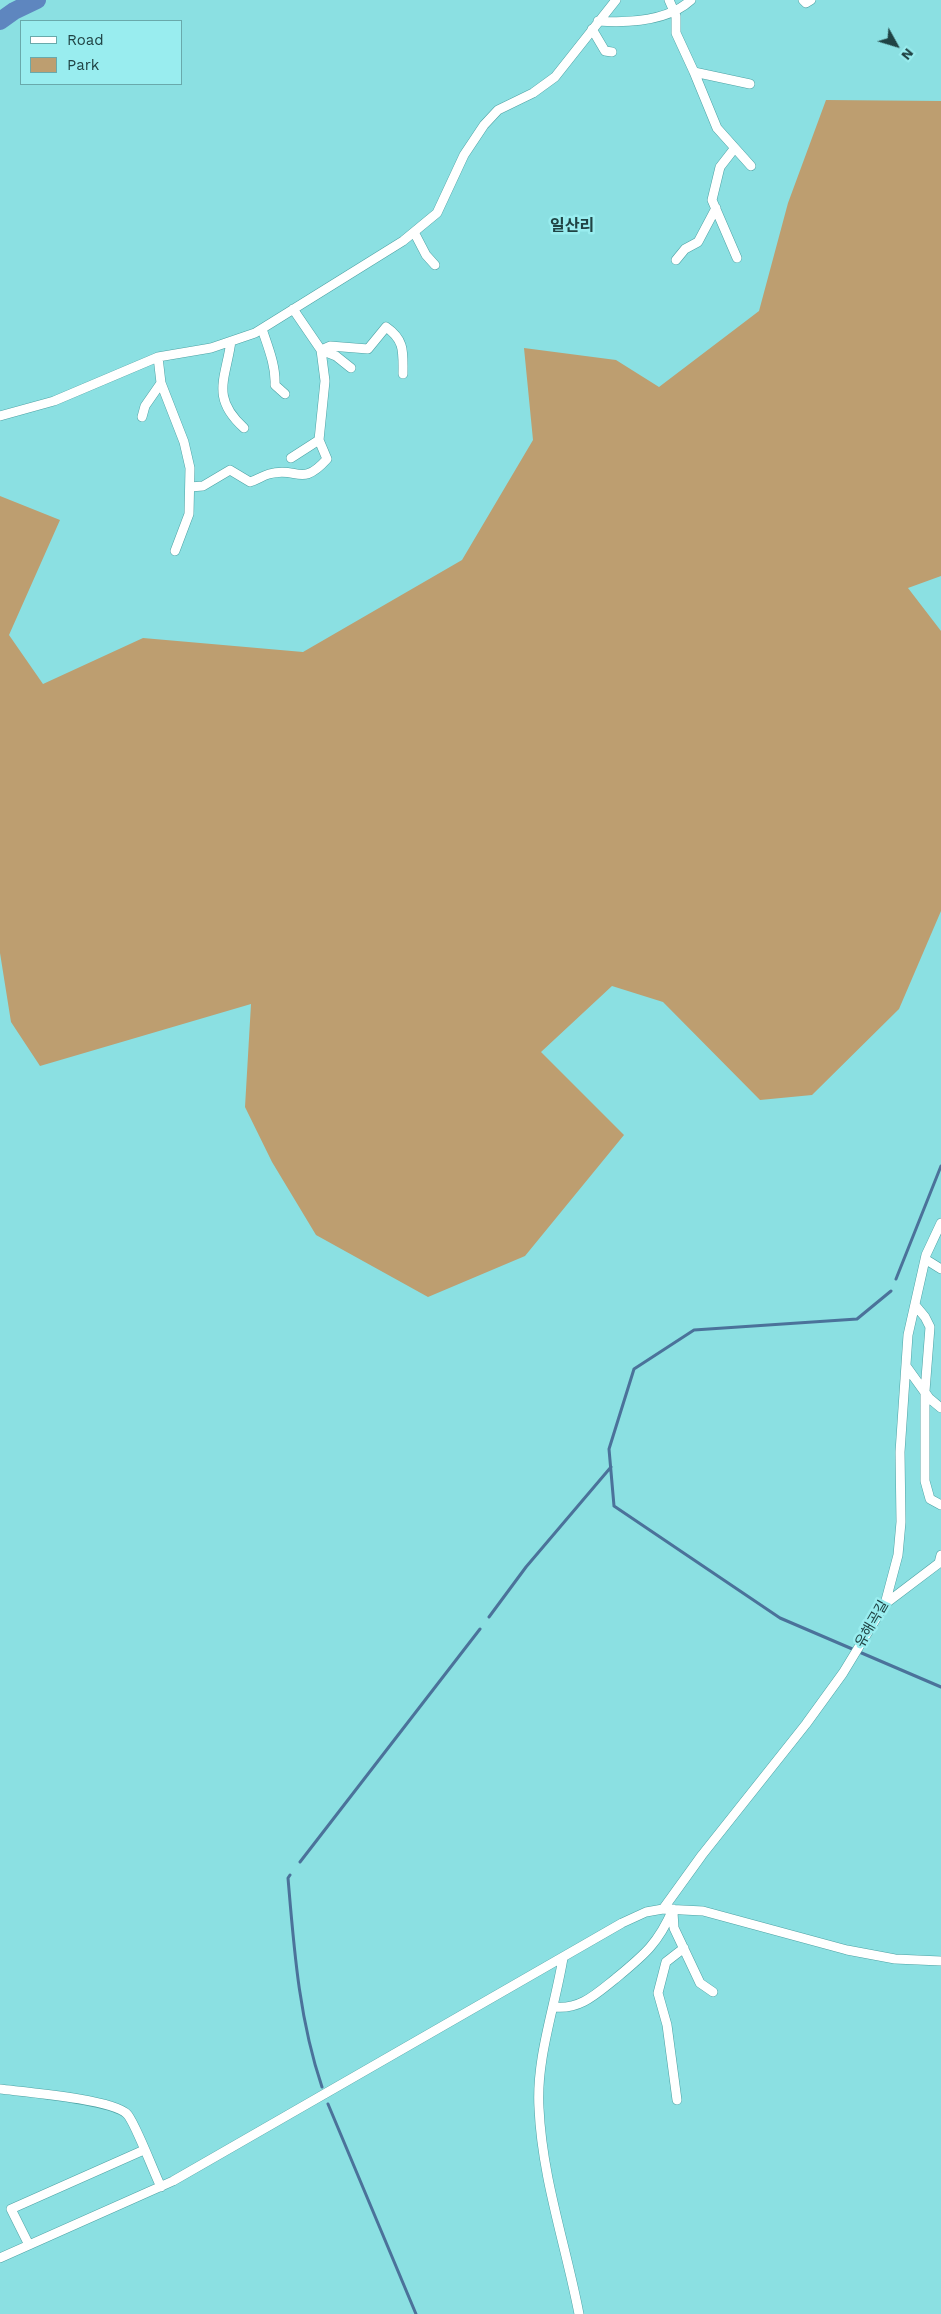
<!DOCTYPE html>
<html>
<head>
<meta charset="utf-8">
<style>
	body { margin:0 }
	#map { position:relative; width:941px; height:2314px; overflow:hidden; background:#8be0e2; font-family:"Work Sans",sans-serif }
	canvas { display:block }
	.legend { position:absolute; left:20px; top:20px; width:162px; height:65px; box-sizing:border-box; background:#99edef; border:1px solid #69a9ab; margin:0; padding:6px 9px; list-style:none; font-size:15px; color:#204344 }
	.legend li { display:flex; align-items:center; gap:10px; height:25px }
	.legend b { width:25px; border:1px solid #69a9ab }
	.north { position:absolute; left:871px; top:20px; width:50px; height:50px; -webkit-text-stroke:4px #99edef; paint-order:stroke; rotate:129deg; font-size:14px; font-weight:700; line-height:20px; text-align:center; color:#204344 }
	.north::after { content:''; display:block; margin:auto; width:18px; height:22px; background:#204344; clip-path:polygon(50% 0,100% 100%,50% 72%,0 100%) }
</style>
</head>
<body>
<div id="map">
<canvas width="941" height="2314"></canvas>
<ul class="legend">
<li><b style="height:6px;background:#fff"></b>Road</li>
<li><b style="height:14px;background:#bd9e70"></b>Park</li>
</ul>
<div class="north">N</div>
</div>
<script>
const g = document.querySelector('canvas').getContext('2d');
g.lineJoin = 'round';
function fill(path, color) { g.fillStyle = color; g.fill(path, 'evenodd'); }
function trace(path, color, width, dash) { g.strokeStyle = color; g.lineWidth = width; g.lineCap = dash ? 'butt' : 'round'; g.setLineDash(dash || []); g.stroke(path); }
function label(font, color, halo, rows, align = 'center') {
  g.font = font + ' "Work Sans","Noto Sans KR",sans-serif'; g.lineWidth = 5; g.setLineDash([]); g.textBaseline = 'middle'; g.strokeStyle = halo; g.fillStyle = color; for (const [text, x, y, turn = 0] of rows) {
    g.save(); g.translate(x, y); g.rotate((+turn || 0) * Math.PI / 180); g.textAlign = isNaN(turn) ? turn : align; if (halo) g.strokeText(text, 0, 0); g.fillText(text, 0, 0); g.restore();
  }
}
fill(new Path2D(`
	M826 100 941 101V576L908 588 941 631V911L899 1009 812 1095 760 1100 663 1002 612 986 541 1052 624 1135 525 1256 428 1297 316 1235 272 1162 245 1107 251 1004 40 1066 11 1022 0 953V496L60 520 9 635 43 684 143 638 303 652 462 560 533 440 524 348 616 360 659 387 759 311 788 203Z`), '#bd9e70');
trace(new Path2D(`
	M896 1279 941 1166
	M891 1291 857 1319 694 1330 634 1369 609 1449 614 1506 780 1618 941 1687
	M489 1617 526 1567 611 1467
	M300 1862 480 1629
	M290 1875 288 1878C294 1949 299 2019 322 2087
	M328 2104 416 2314`), '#4b729a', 3);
trace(new Path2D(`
	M0 21 14 11 37 0`), '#5e86bf', 18);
const street = new Path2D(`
	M669 0 676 16V33L694 72 750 84
	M803 0 806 3 811 0
	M598 21C628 23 667 22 691 0
	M592 29 605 51 612 52
	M694 72 717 128 751 166
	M734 149 720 167 712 200 737 258
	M414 232 426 255 435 265
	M676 260 685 249 698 242 716 208
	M262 329C268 347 276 366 275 385L285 394
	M231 341C226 379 210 397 244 428
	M321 350 330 346 368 349 386 327C405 340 403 352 403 374
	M321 350 336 356 351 368
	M158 357 161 383 184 442 190 468 189 514 175 551
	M0 416 54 401 158 357 211 348 255 333 403 241 437 213 464 155 484 125 498 110 533 93 555 77 616 0
	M142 417 145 406 161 383
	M291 458 319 440
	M190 487 203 486 230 470 250 482C257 480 262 476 269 474 298 466 301 488 327 459L319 440 325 381 321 350 293 309
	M925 1259 941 1269
	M915 1305 925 1317 930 1327 925 1391V1481L930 1499 941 1505
	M906 1366 929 1398 941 1408
	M885 1604 939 1563 941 1555
	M663 1909 702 1855 806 1724 843 1673 885 1604 898 1555 901 1522 900 1452 908 1335 926 1255 941 1223
	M673 1912 674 1928 700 1983 713 1992
	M563 1958C555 2007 536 2058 539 2108 542 2178 566 2246 579 2314
	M554 2007C580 2010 596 1994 615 1979 644 1955 658 1944 673 1909
	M0 2089C24 2092 112 2099 127 2114 135 2122 154 2173 161 2187
	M677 2100 667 2025 658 1993 666 1962 684 1948
	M29 2245 11 2209 144 2150
	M0 2258 173 2181 622 1923 646 1912 663 1909 703 1911 847 1950 895 1959 941 1961`);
trace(street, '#4da2a4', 10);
trace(street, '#fff', 9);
label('14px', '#204344', '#99edef', [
	["유해곡길",872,1624,-60]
]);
label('bold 16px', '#204344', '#99edef', [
	["일산리",572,226]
]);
</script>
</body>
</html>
